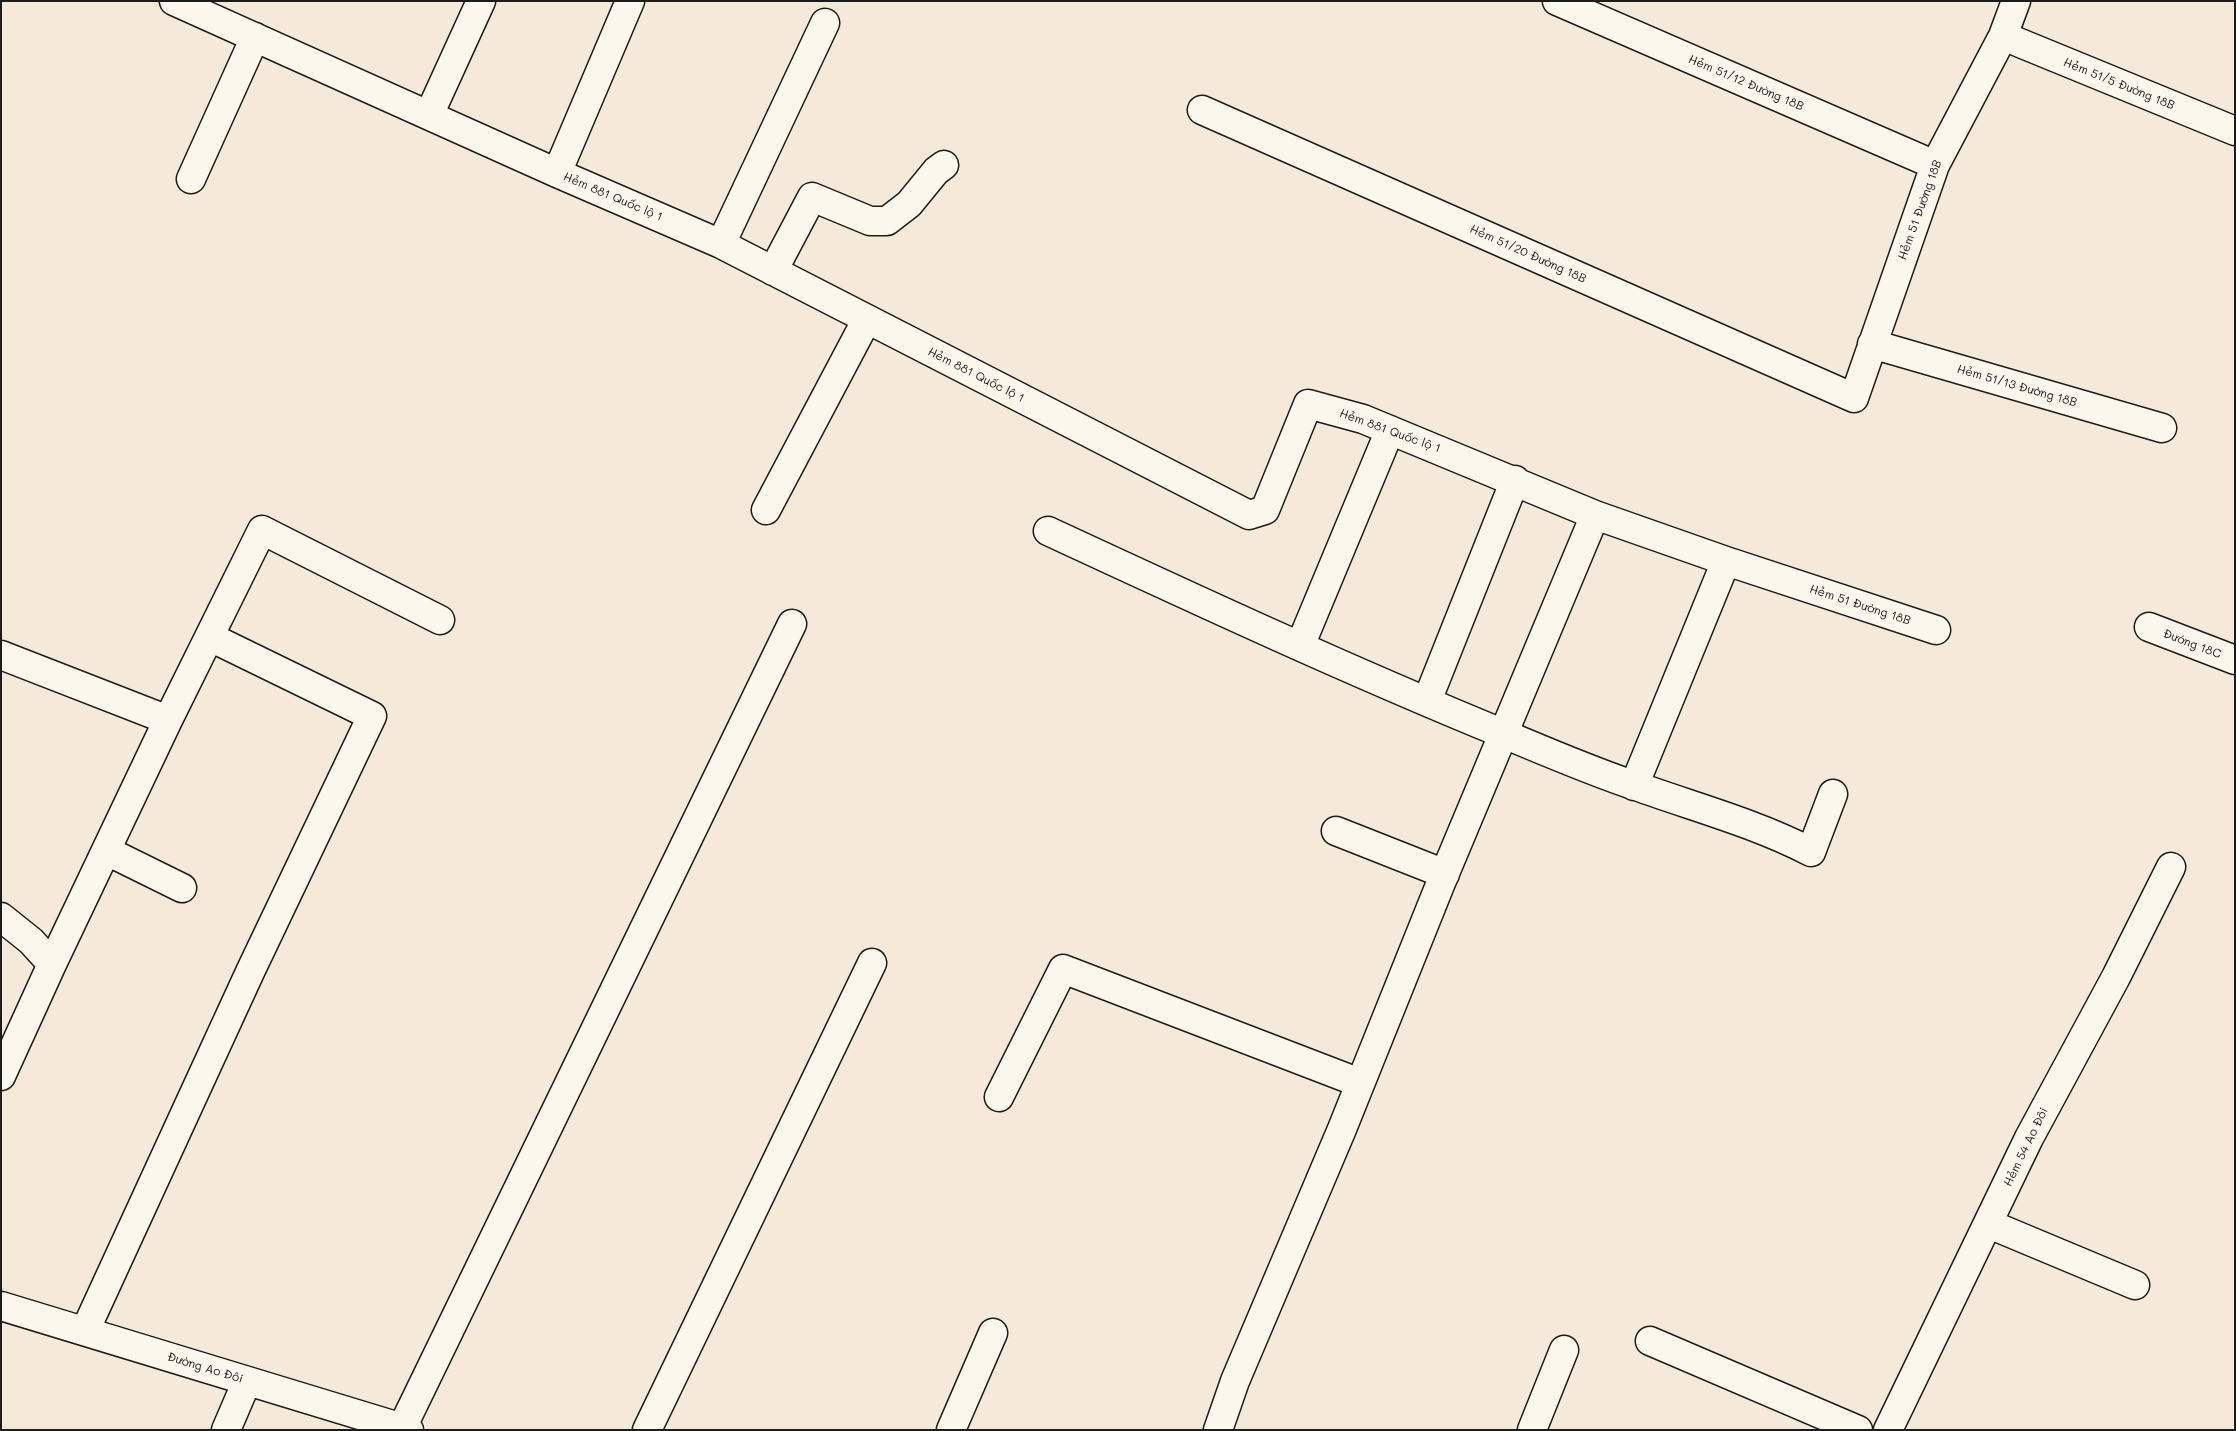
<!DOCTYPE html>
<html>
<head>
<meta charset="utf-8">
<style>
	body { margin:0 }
	#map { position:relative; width:2236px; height:1431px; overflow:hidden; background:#f5e9da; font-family:Mali,sans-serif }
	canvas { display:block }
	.frame { position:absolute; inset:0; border:2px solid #1c1c1c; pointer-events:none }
</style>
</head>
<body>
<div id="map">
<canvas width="2236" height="1431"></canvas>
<div class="frame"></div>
</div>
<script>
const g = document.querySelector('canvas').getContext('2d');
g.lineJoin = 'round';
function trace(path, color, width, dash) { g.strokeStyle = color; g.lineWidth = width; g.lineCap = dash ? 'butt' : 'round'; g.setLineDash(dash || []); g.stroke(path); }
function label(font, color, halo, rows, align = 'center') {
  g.font = font + ' Mali,sans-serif'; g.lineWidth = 4.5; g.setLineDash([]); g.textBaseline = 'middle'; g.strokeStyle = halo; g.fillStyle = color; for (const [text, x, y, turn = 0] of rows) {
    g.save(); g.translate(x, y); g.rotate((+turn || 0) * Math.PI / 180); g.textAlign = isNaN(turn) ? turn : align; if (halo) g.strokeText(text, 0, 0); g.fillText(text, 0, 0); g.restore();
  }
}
const minor = new Path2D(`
	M174 1 557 173 721 244 1249 515 1265 510 1308 404 1363 419 1595 515 1726 561 1936 630
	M1557 1 1935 165
	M2003 36 2235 131
	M1202 110 1854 398 1935 165 2003 36 2016 1
	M429 115 481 1
	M557 173 630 1
	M191 179 255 37
	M721 244 825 23
	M773 271 812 197 870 221H887L909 204 936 171 944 165
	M1872 344 2162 428
	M766 510 867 319
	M1048 531C1199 601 1350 671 1504 734 1547 752 1591 771 1636 786 1694 807 1755 823 1811 852L1833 794
	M2149 627 2235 660
	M1300 646 1390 430
	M1 655 168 720
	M1427 701 1515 480
	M1634 786 1726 561
	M1336 831 1445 874
	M107 851 182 888
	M1 917 31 941 52 964 1 1076
	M52 964 168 720 262 530 440 620
	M999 1097 1063 969 1360 1083
	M1989 1224 2135 1285
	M1 1306 409 1430
	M85 1331 250 972 372 716 210 637
	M1650 1341 1858 1430
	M226 1430 247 1381
	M401 1430 792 624
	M647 1430 872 963
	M951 1430 993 1333
	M1218 1430 1235 1381 1342 1129 1440 885 1595 515
	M1532 1430 1564 1350
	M1888 1430 2029 1138 2116 977 2171 867`);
trace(minor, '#1c1c1c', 31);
trace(minor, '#fbf7ec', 28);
label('12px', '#1c1c1c', '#fbf7ec', [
	["Hẻm 51/12 Đường 18B",1746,83,23],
	["Hẻm 51/5 Đường 18B",2119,84,22],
	["Hẻm 881 Quốc lộ 1",613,197,23],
	["Hẻm 51 Đường 18B",1920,210,-70],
	["Hẻm 51/20 Đường 18B",1528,254,24],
	["Hẻm 881 Quốc lộ 1",976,375,27],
	["Hẻm 51/13 Đường 18B",2017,386,16],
	["Hẻm 881 Quốc lộ 1",1390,431,20],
	["Hẻm 51 Đường 18B",1860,605,18],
	["Đướng 18C",2192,644,21],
	["Hẻm 54 Ao Đôi",2026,1147,-64],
	["Đường Ao Đôi",205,1368,17]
]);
</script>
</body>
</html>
